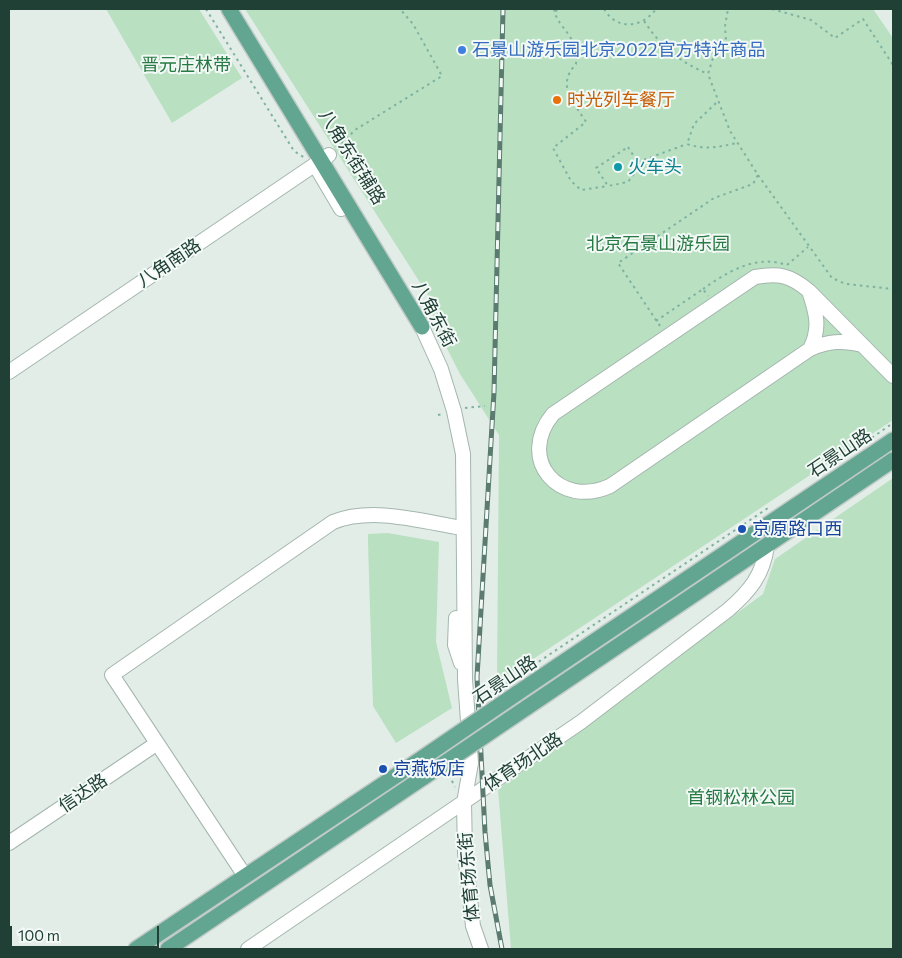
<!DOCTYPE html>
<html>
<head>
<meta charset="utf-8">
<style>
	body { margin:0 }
	#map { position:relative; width:902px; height:958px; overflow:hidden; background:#e2ede7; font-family:Commissioner,sans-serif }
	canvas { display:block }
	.frame { position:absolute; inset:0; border:10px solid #204036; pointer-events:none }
	.scale { position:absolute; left:10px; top:926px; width:149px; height:22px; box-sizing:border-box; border:2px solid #204036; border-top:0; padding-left:6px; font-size:15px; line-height:18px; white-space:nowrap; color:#204036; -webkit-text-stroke:4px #f3f9f6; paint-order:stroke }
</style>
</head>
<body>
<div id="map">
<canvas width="902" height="958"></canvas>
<div class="frame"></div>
<div class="scale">100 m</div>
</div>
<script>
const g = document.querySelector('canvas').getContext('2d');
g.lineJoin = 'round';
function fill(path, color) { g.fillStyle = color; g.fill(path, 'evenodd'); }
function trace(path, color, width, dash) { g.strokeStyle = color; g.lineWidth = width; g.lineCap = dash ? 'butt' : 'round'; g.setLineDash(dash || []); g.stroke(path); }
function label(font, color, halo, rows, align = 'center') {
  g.font = font + ' Commissioner,"Noto Sans SC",sans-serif'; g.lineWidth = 4; g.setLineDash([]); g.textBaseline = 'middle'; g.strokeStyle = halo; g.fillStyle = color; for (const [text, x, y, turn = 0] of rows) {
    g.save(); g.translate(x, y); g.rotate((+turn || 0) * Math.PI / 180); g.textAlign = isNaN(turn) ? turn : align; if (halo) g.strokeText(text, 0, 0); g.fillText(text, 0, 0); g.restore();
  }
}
fill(new Path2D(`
	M106 9H199L242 78 172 123Z
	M245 9H873L893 38V420L497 683 499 435 460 374 435 325 428 295Z
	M893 478V949H511L498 789 763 594 775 559Z
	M388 533 439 542 436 642 452 708 396 743 373 706 368 543V534Z`), '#b9e0c1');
const minor = new Path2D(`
	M315 165 341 209
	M809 291C816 312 821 328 810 349L610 486C559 509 516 459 553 414L755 277C779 273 790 275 809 291L893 376
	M422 327 441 369 454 411 463 454 465 679 471 763 464 803 465 853 473 926 481 949
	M810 349C829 341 842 340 862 345
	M9 372 329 155
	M456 618 455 645 461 663
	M9 843 156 744
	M245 876 112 675 333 522C371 507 417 520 456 527
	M248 949 581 722 728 610C750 591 763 575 767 546`);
const major = new Path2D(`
	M229 9 422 327
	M516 694 893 440
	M526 708 893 460
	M136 949 415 763
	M168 949 424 777`);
trace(minor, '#a4b6ae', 16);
trace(major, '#c1cac7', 18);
trace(new Path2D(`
	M206 9 294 151 305 158
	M554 9C556 21 564 27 570 37 576 45 576 54 576 64 556 86 573 101 586 122L553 148 571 181 581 190 608 186
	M604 9C617 31 642 28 656 9
	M772 9 811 20 835 38 863 19 893 65
	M555 11 562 9
	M644 21C661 47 680 62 708 74
	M716 103 694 124 687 144C705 150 719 147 737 143
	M628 147 640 166 628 182 608 186 596 168Z
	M337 148 355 130 442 76 413 24 400 9
	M638 162 687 144
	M758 175 832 278 846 284 893 289
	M787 265 808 247
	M703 289C726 273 754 255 783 264
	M656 321 703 289 708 296
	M660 326 618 263 714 198 753 184 758 175 730 131 708 74 714 55 726 41 725 26 728 9
	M465 408 485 406
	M438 415 443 414
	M840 460 893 423
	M501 687 771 506
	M449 775 455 787`), '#7fb3a0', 2, [2.5, 4]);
trace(minor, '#fff', 14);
trace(major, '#62a691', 15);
const rail = new Path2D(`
	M502 949 490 885 485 832 477 677 494 392 503 9`);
trace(rail, '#5b7b71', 5);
trace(rail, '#f3f9f6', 3, [9]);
const majorBridge = new Path2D(`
	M415 763 516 694
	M424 777 526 708`);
trace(majorBridge, '#c1cac7', 18, []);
trace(majorBridge, '#62a691', 15);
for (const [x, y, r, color] of [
	[462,50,5,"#3f7fe0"],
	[557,100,5,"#e8710a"],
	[618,167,5,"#0f9aa8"],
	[742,529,5,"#1a4fb4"],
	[383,769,5,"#1a4fb4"]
]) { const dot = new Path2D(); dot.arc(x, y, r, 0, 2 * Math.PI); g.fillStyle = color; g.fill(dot); trace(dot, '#f3f9f6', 2); }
label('18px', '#366cbe', '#f3f9f6', [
	["石景山游乐园北京2022官方特许商品",472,50]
], 'left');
label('18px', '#277a43', '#f3f9f6', [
	["晋元庄林带",186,65],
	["北京石景山游乐园",658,244],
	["首钢松林公园",741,798]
]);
label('18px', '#c56008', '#f3f9f6', [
	["时光列车餐厅",567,100]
], 'left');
label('18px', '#204036', '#f3f9f6', [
	["八角东街辅路",352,157,58],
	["八角南路",169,263,-34],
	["八角东街",434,314,62],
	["石景山路",840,453,-34],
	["石景山路",505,680,-34],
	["体育场北路",523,762,-34],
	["信达路",83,793,-34],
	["体育场东街",469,877,-95]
]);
label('18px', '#0d838f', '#f3f9f6', [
	["火车头",628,167]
], 'left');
label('18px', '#164399', '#f3f9f6', [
	["京原路口西",752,529],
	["京燕饭店",393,769]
], 'left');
</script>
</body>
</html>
